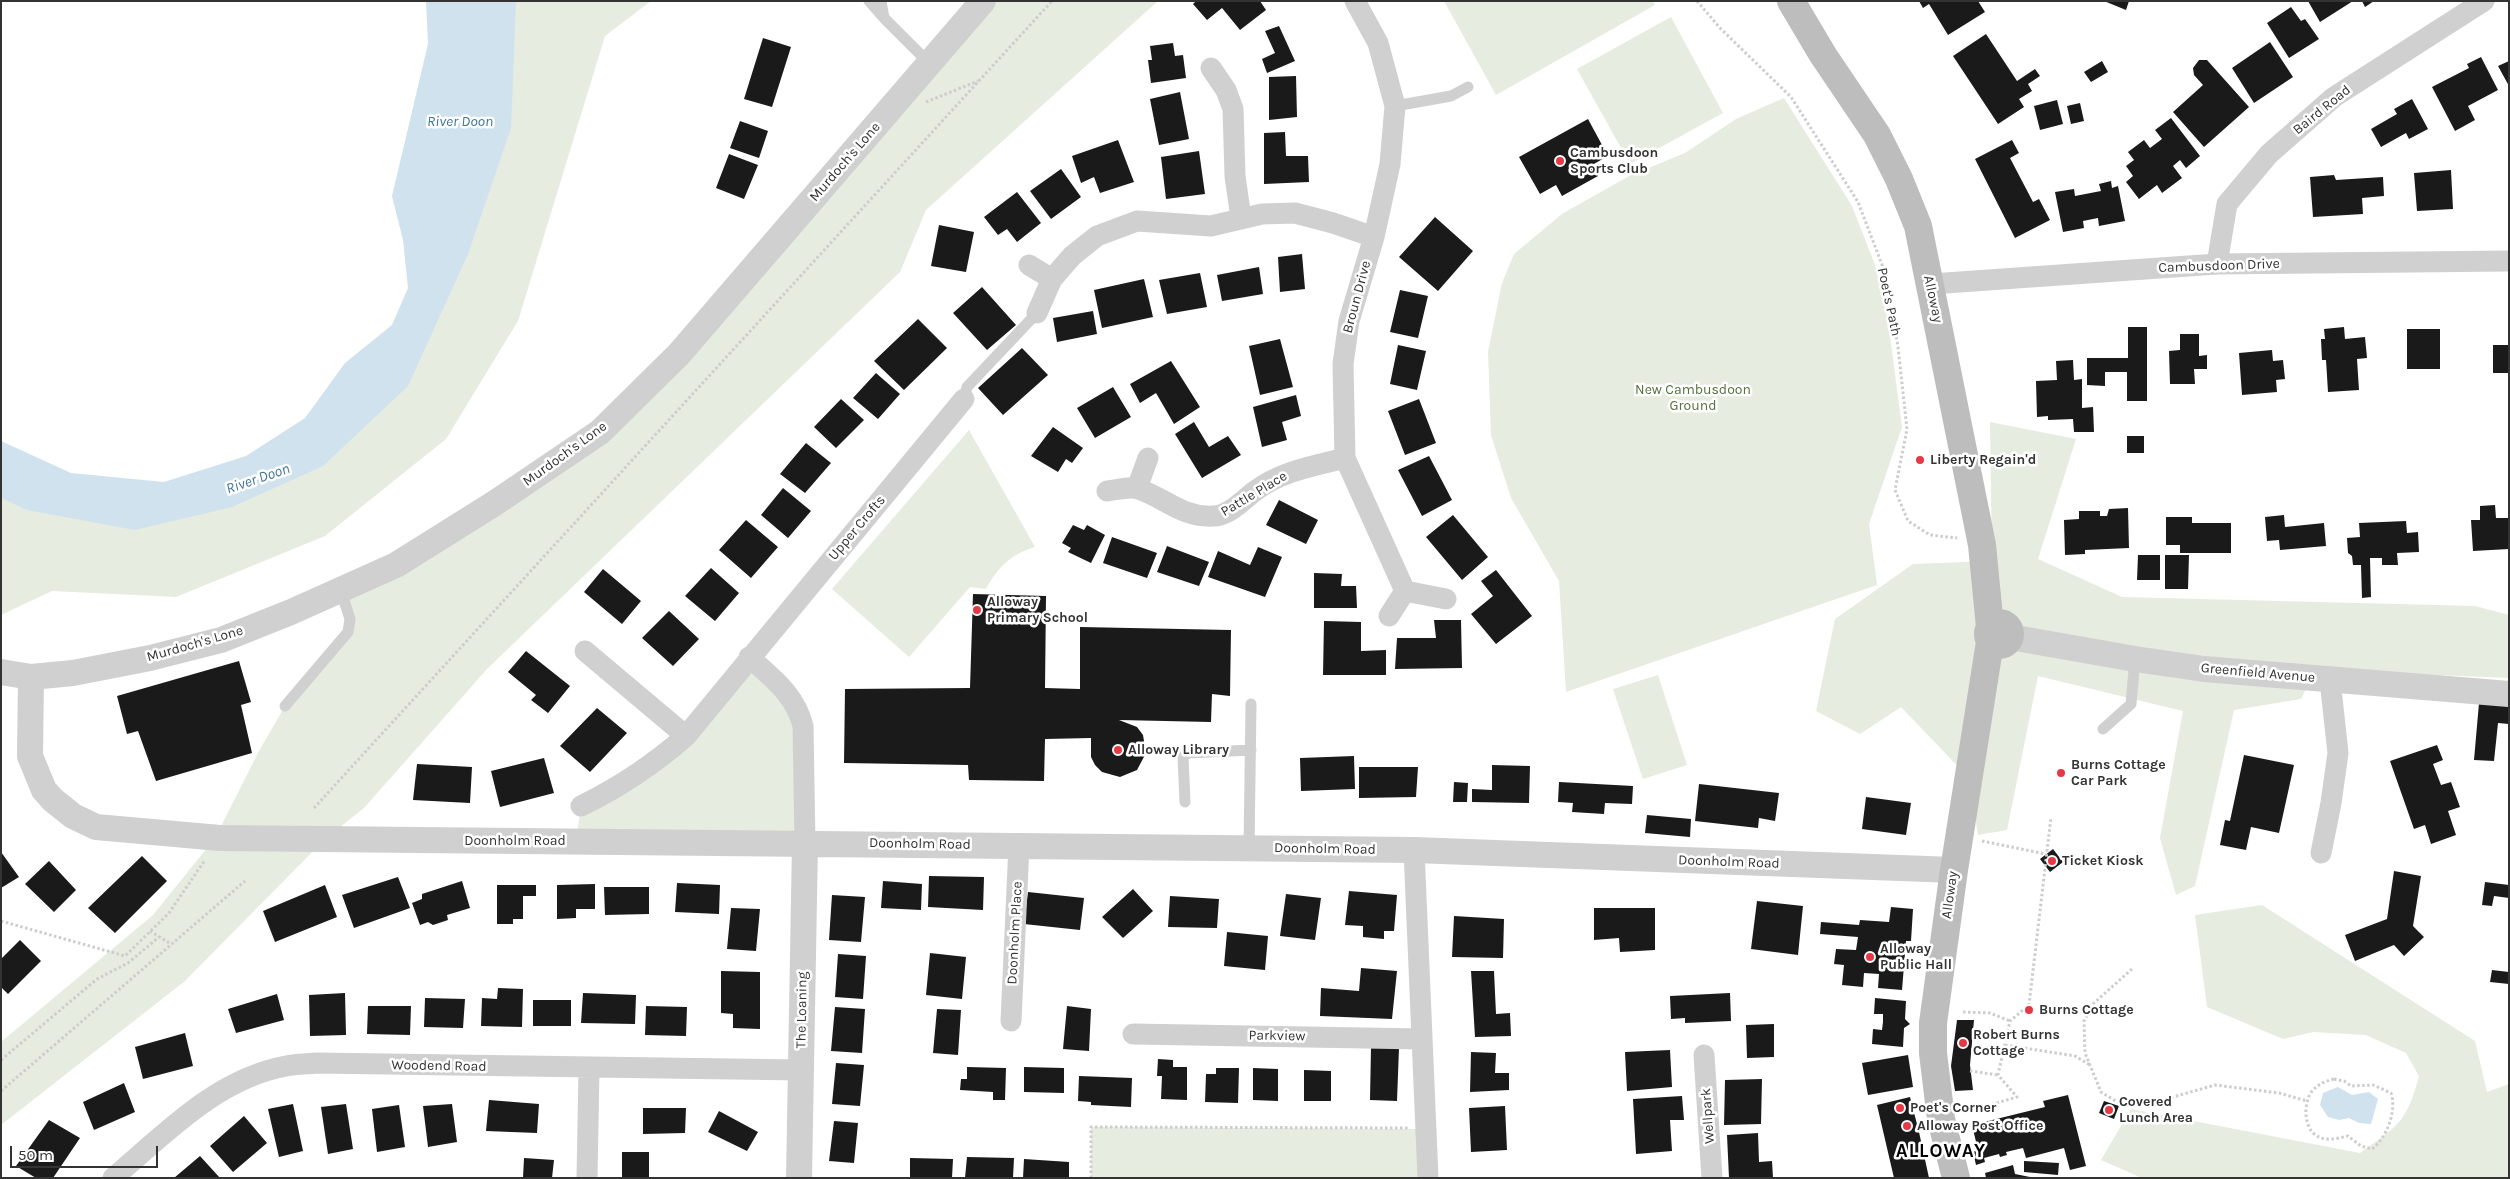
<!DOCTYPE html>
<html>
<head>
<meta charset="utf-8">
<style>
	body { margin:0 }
	#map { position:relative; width:2510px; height:1179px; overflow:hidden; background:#fff; font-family:Karla,sans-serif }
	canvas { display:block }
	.frame { position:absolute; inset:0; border:2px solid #333; pointer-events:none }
	.scale { position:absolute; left:10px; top:1146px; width:148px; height:22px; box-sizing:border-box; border:2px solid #333; border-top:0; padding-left:6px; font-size:15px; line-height:18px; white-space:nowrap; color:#333; -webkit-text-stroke:4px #fff; paint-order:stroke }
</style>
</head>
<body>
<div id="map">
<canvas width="2510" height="1179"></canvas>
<div class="frame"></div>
<div class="scale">50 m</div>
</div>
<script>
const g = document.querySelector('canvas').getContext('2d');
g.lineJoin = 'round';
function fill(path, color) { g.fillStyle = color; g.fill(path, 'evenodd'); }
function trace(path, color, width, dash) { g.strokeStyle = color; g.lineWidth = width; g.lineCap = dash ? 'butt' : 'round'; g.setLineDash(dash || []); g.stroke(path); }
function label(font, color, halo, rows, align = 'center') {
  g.font = font + ' Karla,sans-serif'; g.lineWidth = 5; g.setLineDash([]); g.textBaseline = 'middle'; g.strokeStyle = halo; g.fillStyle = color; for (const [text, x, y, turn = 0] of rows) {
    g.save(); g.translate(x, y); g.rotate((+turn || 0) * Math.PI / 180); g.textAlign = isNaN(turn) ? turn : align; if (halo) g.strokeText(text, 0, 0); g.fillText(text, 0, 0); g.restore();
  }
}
fill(new Path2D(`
	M510 1H651L605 36 518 321 446 439 325 536 176 597 52 591 1 615V479L123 518 298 468 410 372Z
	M983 1H1158L926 210 900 272 487 669 364 808 325 839 185 981 1 1125V1042L153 915 215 838 259 751 285 706 348 632 341 591 600 432Z
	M1444 1H1653L1655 5 1496 95Z
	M1671 17 1723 113 1630 164 1577 69Z
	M1784 98 1852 206 1875 265 1888 321 1902 427 1869 524 1877 585 1566 692 1559 581 1511 498 1491 435 1488 352 1502 283 1514 254 1562 214 1629 176 1685 153 1736 119Z
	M1990 422 2076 439 2038 559 2122 597 2475 606 2509 615V678L2315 670 2301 699 2234 710 2195 886 2176 895 2160 838 2183 711 2038 676 2007 830 1978 835 1969 778 1901 707 1860 734 1816 711 1835 619 1913 564 1992 561Z
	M969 430 1035 547C1011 554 998 567 986 589L970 587 909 657 832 589Z
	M749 657 799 710 805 843 576 841 581 806 632 779Z
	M1658 675 1687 765 1643 779 1613 689Z
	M2262 905 2475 1041 2487 1092 2509 1084V1178H2142L2101 1160 2131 1109 2360 1153C2398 1126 2407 1122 2419 1076L2406 1053 2366 1035 2313 1032 2283 1039 2207 1007 2195 915Z
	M1091 1127 1426 1129 1428 1178H1091Z`), '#e6ecdf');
fill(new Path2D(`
	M426 1H516L511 128 468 254 408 386 323 466 232 507 135 530 27 510 1 498V441L71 473 164 482 246 456 305 418 345 363 392 325 408 288 403 240 392 196 428 44Z
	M2338 1087 2352 1095 2369 1092 2378 1099 2371 1124 2359 1123 2349 1118 2339 1120 2328 1117 2320 1105 2323 1093Z`), '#cfe2ee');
fill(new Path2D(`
	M1196 1H1260L1266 10 1240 30 1222 8 1207 20 1193 4Z
	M1919 1H1978L1985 12 1948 35 1929 4 1923 8Z
	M2104 1H2129L2126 10Z
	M2308 1H2353L2320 22Z
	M2362 1H2374L2365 7Z
	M2291 7 2301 21 2305 19 2319 39 2289 58 2267 23Z
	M1279 26 1295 61 1267 73 1262 59 1275 53 1265 31Z
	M1986 34 2017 81 2035 69 2040 76 2028 84 2032 91 2019 99 2024 107 1998 124 1953 56Z
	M763 38 791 47 772 107 744 99Z
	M2270 42 2293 77 2254 103 2232 68Z
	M1173 43 1175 56 1183 55 1186 78 1151 83 1148 60H1152L1150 46Z
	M2481 57 2498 90 2468 106 2475 120 2455 131 2432 87 2469 68 2467 64Z
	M2199 60H2207L2249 107 2204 147 2173 112 2203 85 2194 75 2193 68Z
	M2102 61 2108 72 2091 82 2084 72Z
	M2509 61V86L2498 66Z
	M1296 76 1297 117 1269 120V77Z
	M1180 92 1189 139 1159 145 1150 99Z
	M2412 99 2428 129 2409 139 2406 133 2381 147 2371 129 2397 114 2394 109Z
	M2057 100 2063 124 2040 130 2034 106Z
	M2080 103 2084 121 2071 124 2067 106Z
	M2171 118 2200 156 2186 168 2180 160 2173 166 2182 178 2162 193 2157 185 2139 199 2126 182 2133 176 2126 166 2134 160 2128 152 2144 140 2150 148 2162 139 2155 130Z
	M1588 119 1608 156 1592 165 1598 176 1562 196 1556 185 1540 194 1519 157Z
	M740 121 768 131 759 158 730 148Z
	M1285 132 1286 156H1308L1309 182 1264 184V133Z
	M1118 140 1134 182 1100 193 1094 177 1081 183 1072 156Z
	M2012 140 2019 153 2010 158 2033 202 2039 199 2050 220 2015 238 1975 159Z
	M1199 151 1205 194 1166 199 1161 157Z
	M729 154 758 165 744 199 716 188Z
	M1061 169 1081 197 1051 219 1030 191Z
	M2451 170 2453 209 2417 211 2414 173Z
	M2334 175 2336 180 2383 177 2384 196 2362 198 2363 214 2313 217 2310 177Z
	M2111 181 2112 188 2118 186 2125 221 2099 226 2098 218 2083 221 2084 228 2063 232 2055 192 2074 189 2075 196 2101 191 2099 184Z
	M1017 192 1041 223 1017 242 1007 229 998 235 984 217Z
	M1435 217 1473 251 1438 291 1399 257Z
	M939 225 974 232 966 272 931 266Z
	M1302 254 1305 289 1280 292 1278 257Z
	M1259 267 1263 294 1222 301 1217 275Z
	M1200 273 1207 307 1167 314 1159 280Z
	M1144 279 1153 317 1102 328 1094 290Z
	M982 287 1016 325 987 350 953 313Z
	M1400 290 1428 296 1418 338 1390 332Z
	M1093 311 1097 334 1057 342 1053 318Z
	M918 319 947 348 904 390 874 361Z
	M2128 327H2147V401H2127V372H2105V386L2087 385V358H2128Z
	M2344 327 2345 339 2365 337 2367 358 2357 359 2359 390 2328 392 2326 360H2322L2321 339H2325L2324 329Z
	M2407 329H2440V369H2407Z
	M2180 334H2199V356L2207 355V369H2194L2195 384H2170L2169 351 2180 350Z
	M1280 339 1293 387 1260 395 1249 346Z
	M1398 345 1426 351 1417 390 1390 384Z
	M2493 345H2509V373H2493Z
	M1022 348 1048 375 1003 415 978 388Z
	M2272 350 2273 361 2283 360 2285 379 2276 380 2277 392 2242 395 2239 353Z
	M2073 360 2074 380 2082 379V408L2093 407 2094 432H2074L2073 419 2048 420V416L2037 417 2036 381 2057 380 2056 361Z
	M1171 361 1200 407 1174 424 1156 393 1140 403 1130 384Z
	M876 373 900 394 878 419 853 398Z
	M1113 387 1131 417 1095 438 1077 408Z
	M1296 395 1301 416 1282 422 1287 440 1262 447 1253 407Z
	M841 399 864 420 836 448 814 427Z
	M1419 399 1436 443 1405 455 1388 411Z
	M1194 422 1209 447 1228 436 1241 455 1202 478 1175 434Z
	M1053 427 1083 448 1072 463 1066 459 1058 472 1031 456Z
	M2127 436H2144V453H2127Z
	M806 443 831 463 805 493 780 474Z
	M1429 456 1452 500 1422 516 1398 470Z
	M783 488 811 511 788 538 761 515Z
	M1279 500 1318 520 1306 544 1266 525Z
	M2495 505 2496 518H2509V549L2473 551 2471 520H2480V506Z
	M2128 508 2129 548 2085 550V554L2065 555 2064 520 2079 519V511H2100V516H2107L2109 509Z
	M1453 515 1488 557 1462 580 1426 537Z
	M2284 515 2285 527 2324 523 2326 546 2280 550 2279 540 2267 541 2265 517Z
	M2166 517H2192V523H2231V553H2180V545H2166Z
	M746 520 778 547 751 578 719 550Z
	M2406 521 2407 533 2418 532 2419 552 2397 553 2398 565H2382V558H2370L2371 597 2362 598 2361 565H2353L2352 556 2348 553 2347 538 2360 537 2359 523Z
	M1073 525 1084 530 1087 525 1105 535 1091 563 1068 552 1071 548 1062 543Z
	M1112 537 1157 553 1147 578 1103 563Z
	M1167 546 1209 562 1199 586 1157 572Z
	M1258 547 1282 557 1265 597 1208 577 1218 551 1250 565Z
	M2138 555H2160V580H2137Z
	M2165 555H2189L2188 589H2165Z
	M711 568 739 593 715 621 685 596Z
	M603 569 641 601 622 624 584 592Z
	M1496 570 1532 616 1496 644 1471 614 1493 596 1481 581Z
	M1314 573 1342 574 1341 586H1356L1357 608H1314Z
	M973 594 1046 596 1045 688 1080 689V627L1231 630 1230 696 1212 694 1211 722 1119 720 1137 727 1143 735 1146 753 1137 770 1120 777 1102 772 1095 765 1091 757V738L1045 739 1044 781 969 780 968 765 844 763 845 689 970 688Z
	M669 611 699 639 673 666 642 638Z
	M1434 620H1461L1462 668 1395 669 1397 638H1436Z
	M1324 621 1361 622V651L1386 650V675H1323Z
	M526 651 570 686 548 713 531 700 536 695 508 672Z
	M239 661 251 702 241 705 252 753 156 781 138 731 127 734 117 696Z
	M2479 703 2509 706V724L2498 723 2494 761 2474 760Z
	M597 708 627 733 590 772 560 746Z
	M2437 745 2443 760 2433 764 2441 785 2451 782 2460 807 2448 811 2456 835 2431 844 2425 825 2414 829 2390 761Z
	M2244 755 2294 765 2279 833 2251 827 2246 850 2220 845 2225 820 2230 821Z
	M1354 756 1355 789 1301 791 1300 758Z
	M544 758 554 793 500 807 491 771Z
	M417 764 472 767 470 803 413 800Z
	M1492 765 1530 766 1529 803 1472 802V789L1492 790Z
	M1359 767H1418L1416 797 1359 798Z
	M1454 782 1468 783 1467 802H1453Z
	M1559 782 1633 786 1632 804 1605 803 1604 814 1572 812 1573 803 1558 802Z
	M1699 784 1779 793 1775 821 1759 818 1758 828 1695 821Z
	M1866 797 1911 803 1906 835 1862 829Z
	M1647 815 1691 819 1690 837 1645 833Z
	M2053 849 2063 862 2050 872 2040 859Z
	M1 852 19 877 1 888Z
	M142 856 167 881 115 933 88 908Z
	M49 861 76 890 54 912 25 884Z
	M2394 871 2421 876 2413 926 2424 937 2404 956 2394 945 2355 961 2345 935 2387 919Z
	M929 876 984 877 983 910 928 907Z
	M398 877 410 908 354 928 342 895Z
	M462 881 470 908 447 915 448 920 433 925 428 922 420 925 412 903 422 899V894Z
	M883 881 922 884 921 910 881 908Z
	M2485 882 2509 885V898L2494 896 2492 906 2482 905Z
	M677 883 720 885 719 914 675 912Z
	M595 884V909H576V918L557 919V885Z
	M325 885 337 917 275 942 263 911Z
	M497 885H536V896H523V919H513V924H497Z
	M604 887H649V914L605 915Z
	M1133 889 1153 911 1123 938 1102 917Z
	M1349 891 1397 895 1394 931H1384V939L1363 937V926L1345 925Z
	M1028 892 1084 898 1080 930 1024 924Z
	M1286 894 1321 898 1315 940 1280 936Z
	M832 895 865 897 861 942 829 940Z
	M1170 896 1219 899 1217 928 1168 927Z
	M1757 901 1803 906 1798 955 1751 949Z
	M1891 907 1913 909 1911 941H1906L1902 990 1878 988 1879 974 1864 973 1863 987 1842 985 1844 965 1834 964 1836 949 1856 950 1858 937 1820 934 1821 922 1859 925 1860 920 1889 922Z
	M731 908 760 909 756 951 727 949Z
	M1594 908H1655V950L1620 952 1619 938 1594 940Z
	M1454 916 1504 919 1503 958 1452 957Z
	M1227 932 1268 936 1265 970 1224 966Z
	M20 940 41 961 8 994 1 987V959Z
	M930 953 966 957 962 999 926 995Z
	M838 954 866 956 863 999 835 997Z
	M1361 968 1397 971 1392 1019 1320 1016 1321 988 1359 991Z
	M2492 970 2509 972V984L2490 982Z
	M721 971 760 972V1029L733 1028V1014L721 1013Z
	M1471 971H1494L1496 1014 1510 1013 1511 1036 1475 1037Z
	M498 988 523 989 522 1027 481 1026 482 998 497 999Z
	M345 993 346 1035 310 1036 309 995Z
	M583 993 636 995 635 1024 581 1023Z
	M1730 993 1731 1021 1685 1023V1018L1671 1019 1670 996Z
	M277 994 284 1020 236 1033 228 1009Z
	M425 998 465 999 463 1028 424 1027Z
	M1875 998 1906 1001 1905 1019 1910 1024 1904 1028 1903 1047 1872 1044 1873 1029 1882 1030 1883 1022V1014H1874Z
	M533 1000H571V1026H533Z
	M368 1006H411L410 1035 367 1034Z
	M646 1006 687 1007 686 1036 645 1035Z
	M1067 1006 1091 1009 1089 1051 1063 1049Z
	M835 1007 865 1009 862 1053 831 1051Z
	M937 1009 961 1010 958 1055 933 1053Z
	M1957 1020H1974L1970 1065 1973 1090 1955 1091 1951 1066Z
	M1774 1024V1057L1747 1058 1746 1025Z
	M185 1033 193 1066 143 1079 135 1047Z
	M1371 1047 1399 1048 1397 1101 1370 1100Z
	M1670 1050 1672 1087 1627 1091 1625 1052Z
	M1471 1052 1496 1053 1495 1073H1509V1090L1470 1092Z
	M1908 1055 1913 1087 1868 1095 1862 1063Z
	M1158 1059 1173 1060V1067H1187V1100L1161 1099 1162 1076H1157Z
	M836 1063 864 1065 860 1106 832 1104Z
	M967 1067 1006 1068 1005 1100H993V1092L960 1090 961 1079H967Z
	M1024 1067 1064 1068V1093L1024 1092Z
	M1216 1068H1239L1238 1103 1205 1102 1206 1074H1216Z
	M1253 1068 1278 1069V1101L1253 1100Z
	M1304 1070 1331 1071V1101H1304Z
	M1079 1076 1132 1078 1131 1107 1091 1105V1102L1078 1101Z
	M1762 1079 1761 1124 1724 1125 1725 1080Z
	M124 1083 135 1112 94 1130 83 1102Z
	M2068 1095 2086 1166 2070 1170 2064 1148 2026 1158 2023 1148 2006 1152 2007 1155 2000 1157 1999 1154 1984 1158 1985 1162 1976 1165 1973 1152 1978 1150 1972 1125 2045 1107 2043 1101Z
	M1682 1096 1684 1120H1670L1672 1151 1636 1154 1633 1099Z
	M1910 1097 1919 1132 1929 1178H1894L1877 1105Z
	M489 1100 539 1104 537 1133 486 1131Z
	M2104 1101 2119 1106 2114 1119 2099 1113Z
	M293 1104 303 1151 279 1157 268 1109Z
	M346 1104 353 1149 328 1154 321 1107Z
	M452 1104 457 1142 428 1147 423 1106Z
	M399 1105 405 1147 377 1152 372 1109Z
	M1505 1106 1507 1150 1471 1152 1469 1108Z
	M643 1108H686L685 1133 643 1134Z
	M719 1111 758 1132 747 1151 708 1132Z
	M244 1116 267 1143 233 1172 210 1146Z
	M49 1120 80 1138 53 1178H36L16 1166Z
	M834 1121 858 1123 854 1163 829 1161Z
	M1758 1133 1759 1162 1772 1161 1773 1178H1729L1727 1135Z
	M622 1152H649V1178H622Z
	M200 1156 220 1178H174Z
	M967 1157 1014 1158 1013 1178H965Z
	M524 1158 554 1160 552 1178H523Z
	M910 1158 953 1159 952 1178H910Z
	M1024 1159 1069 1162V1178H1023Z
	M2024 1161 2059 1163 2058 1175 2024 1172Z
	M2013 1165 2015 1174 2035 1178H1986L1985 1173Z`), '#1a1a1a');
trace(new Path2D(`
	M1697 1 1720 28 1791 97 1858 202 1886 275 1898 347 1907 429 1895 490 1908 521 1930 535 1957 538
	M926 102 978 81
	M314 808 1052 1
	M1982 841 2046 854
	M1 921 125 956 169 913 205 860
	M150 931 171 944
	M2132 969 2094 1003 2084 1021 2085 1053 2101 1092 2119 1103 2145 1105 2215 1085 2279 1093 2307 1101
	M1963 1012 1990 1013 2010 1021
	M2005 1045 2075 1056 2090 1065
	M1 1060 97 979 128 963 159 937
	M1970 1071 1998 1075
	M2334 1079 2344 1081 2351 1086 2373 1085 2391 1093C2397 1110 2387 1138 2372 1149L2361 1146 2348 1136C2338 1138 2326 1142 2317 1136 2303 1128 2303 1101 2313 1090 2319 1084 2325 1081 2334 1079Z
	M1 1091 245 881
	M1963 1113 2017 1097 1998 1075 2010 1021 2029 1005 2051 817
	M1091 1178V1127L1408 1128`), '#cdcdcd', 3, [2.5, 2.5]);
trace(new Path2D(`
	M869 1 883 17
	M881 1 884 18 930 64
	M1395 106 1451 96 1468 87
	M964 399 967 387 1037 313
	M285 706 348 632 350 619 341 591
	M2103 729 2131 704 2135 659
	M1185 802 1183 757 1188 753 1251 750
	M1249 848 1251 704`), '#d0d0d0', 11);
trace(new Path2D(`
	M1355 1 1378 43 1395 106 1390 164 1374 237 1349 321 1343 364 1345 458 1405 591 1446 599
	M1211 68 1226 90 1233 109 1235 176 1241 218
	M2217 264 2227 204 2269 154 2334 97 2484 1
	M1029 265 1052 279
	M1931 284 2217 264 2509 261
	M1037 313 1052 279 1072 256 1097 236 1137 221 1211 226 1262 214 1295 213 1333 223 1374 237
	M1137 488 1148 458
	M1107 491C1116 490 1130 486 1138 489 1164 497 1182 518 1213 516 1229 516 1243 500 1255 491 1281 471 1314 466 1345 458
	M1389 616 1405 591
	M585 651 686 736
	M749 657C772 678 795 694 803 726L805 843
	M581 806C620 787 653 765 686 736L964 399
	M1414 850 1428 1178
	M2321 853 2331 803 2338 753 2330 680
	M1011 1021 1019 845
	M1133 1034 1422 1039
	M1704 1055 1712 1178
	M113 1178C165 1134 216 1079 286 1066 296 1064 307 1064 317 1063L801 1070
	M587 1178 589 1069`), '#d0d0d0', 21);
trace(new Path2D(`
	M2010 637 2135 659 2204 669 2509 694
	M1 672 31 677 73 673 150 658 221 640 291 612 396 565 495 503 600 432 679 354 983 1
	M31 677 30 756 44 790 53 800 73 816 96 827 220 838 1414 850 1954 870
	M799 1178 805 843`), '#d0d0d0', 26);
trace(new Path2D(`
	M1791 1 1823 55 1877 135 1899 179 1918 226 1982 545 1990 627
	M1988 634a11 11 0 1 1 22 0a11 11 0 1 1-22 0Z
	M1956 1178 1941 1119 1933 1053V1023L1954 870 1990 642`), '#bdbdbd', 28);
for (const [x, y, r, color] of [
	[1560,161,5,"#e63946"],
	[1920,460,5,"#e63946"],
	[977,610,5,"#e63946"],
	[1118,750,5,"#e63946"],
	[2061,773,5,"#e63946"],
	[2052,861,5,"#e63946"],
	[1870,957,5,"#e63946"],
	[2029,1010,5,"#e63946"],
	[1963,1043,5,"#e63946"],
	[1900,1108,5,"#e63946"],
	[2109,1110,5,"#e63946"],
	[1907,1126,5,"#e63946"]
]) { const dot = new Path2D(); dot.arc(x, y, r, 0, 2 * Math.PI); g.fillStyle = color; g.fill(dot); trace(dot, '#fff', 2); }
label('14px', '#333', '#fff', [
	["Baird Road",2322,110,-39],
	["Murdoch's Lone",845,162,-49],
	["Cambusdoon Drive",2219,266,-2],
	["Broun Drive",1357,297,-75],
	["Alloway",1933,299,78],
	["Poet's Path",1889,302,78],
	["Murdoch's Lone",565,454,-36],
	["Pattle Place",1254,494,-31],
	["Upper Crofts",857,528,-50],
	["Murdoch's Lone",195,644,-16],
	["Greenfield Avenue",2258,673,5],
	["Doonholm Road",515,841],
	["Doonholm Road",920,844,1],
	["Doonholm Road",1325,849,1],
	["Doonholm Road",1729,862,2],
	["Alloway",1950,895,-82],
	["Doonholm Place",1015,933,-87],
	["The Loaning",802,1010,-89],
	["Parkview",1277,1036,1],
	["Woodend Road",439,1066,1],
	["Wellpark",1708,1116,-94]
]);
label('bold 14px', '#333', '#fff', [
	["Cambusdoon",1570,153],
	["Sports Club",1570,169],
	["Liberty Regain'd",1930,460],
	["Alloway",987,602],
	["Primary School",987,618],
	["Alloway Library",1128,750],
	["Burns Cottage",2071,765],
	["Car Park",2071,781],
	["Ticket Kiosk",2062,861],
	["Alloway",1880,949],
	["Public Hall",1880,965],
	["Burns Cottage",2039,1010],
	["Robert Burns",1973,1035],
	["Cottage",1973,1051],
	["Covered",2119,1102],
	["Lunch Area",2119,1118],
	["Poet's Corner",1910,1108],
	["Alloway Post Office",1917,1126]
], 'left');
label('14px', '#56703f', '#fff', [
	["New Cambusdoon",1693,390],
	["Ground",1693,406]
]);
label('italic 15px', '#3f7597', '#fff', [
	["River Doon",460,122],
	["River Doon",258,479,-19]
]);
g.letterSpacing = '1px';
label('bold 19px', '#000', '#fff', [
	["ALLOWAY",1941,1152]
]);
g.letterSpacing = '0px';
</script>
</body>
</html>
